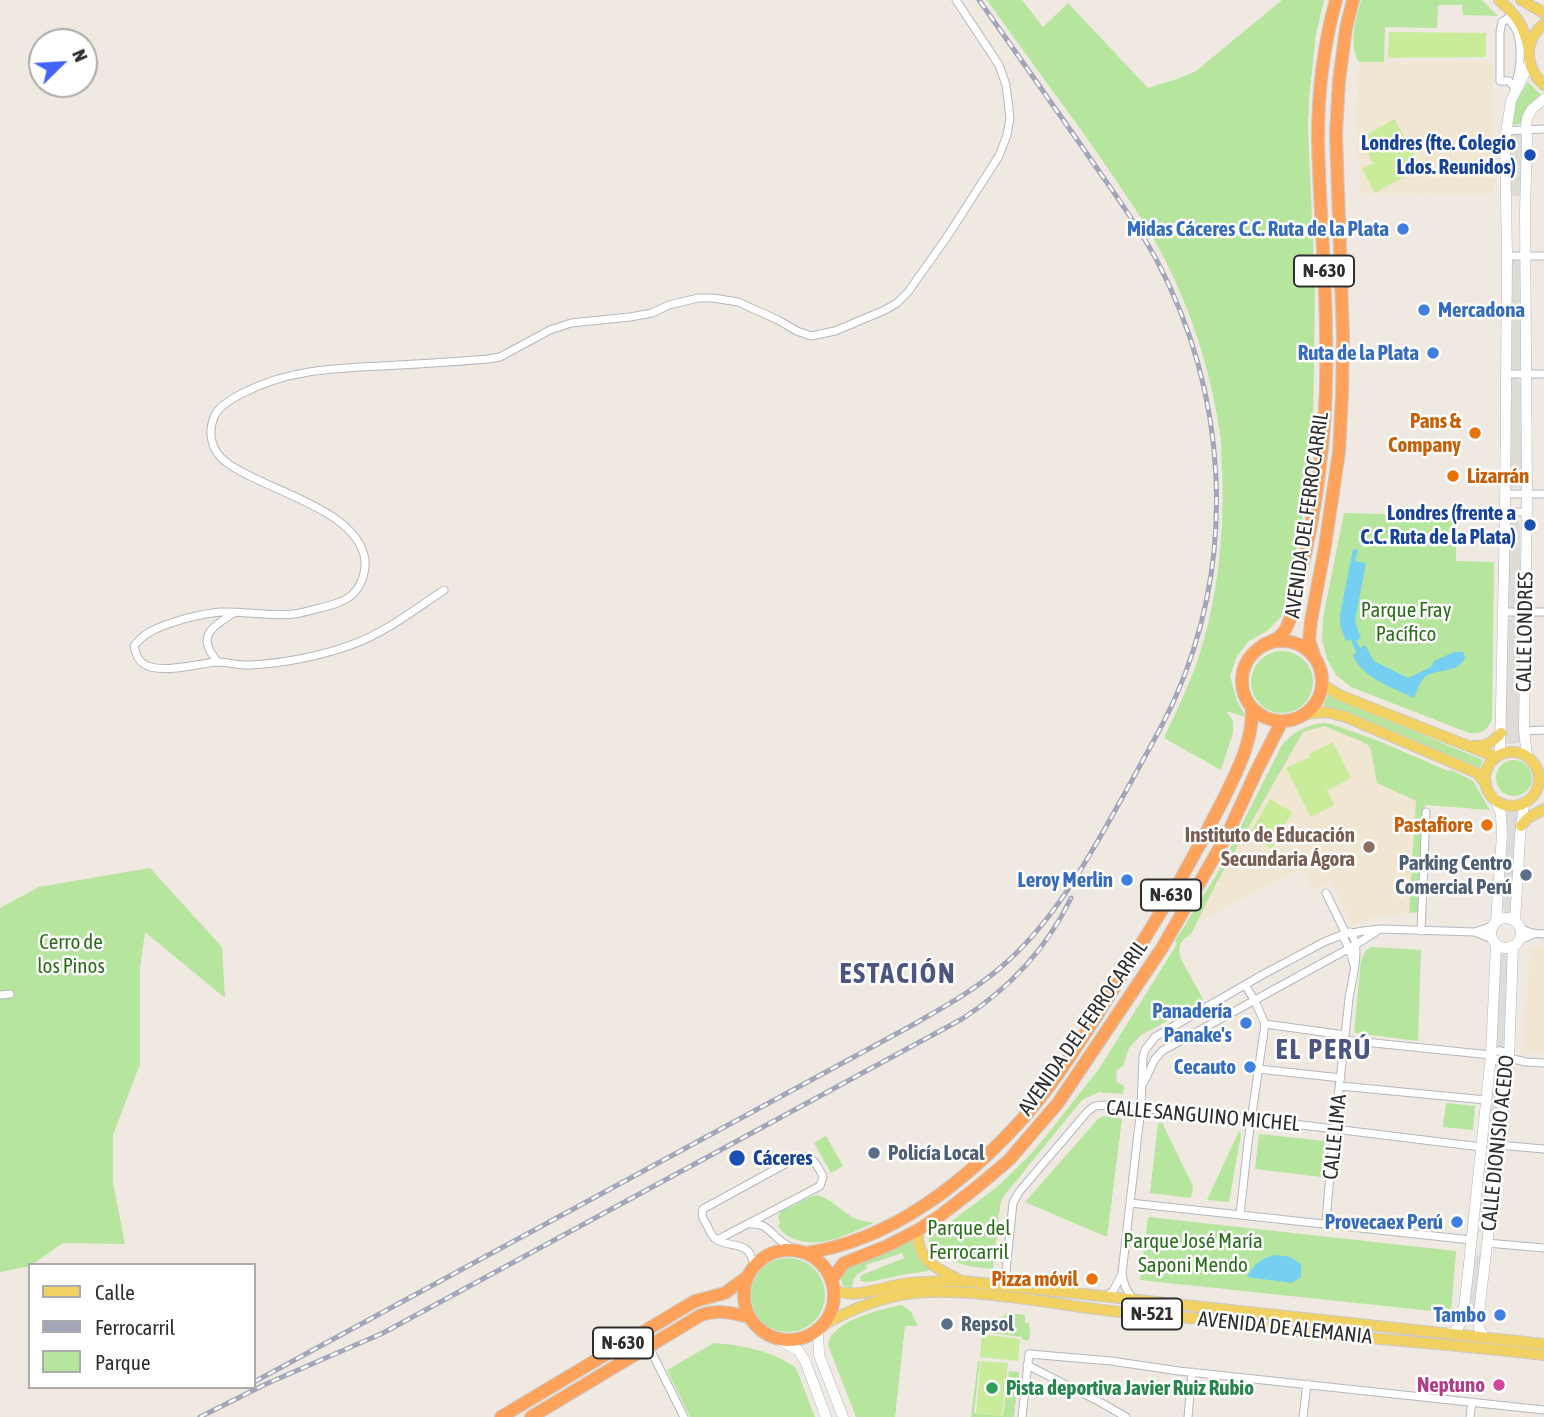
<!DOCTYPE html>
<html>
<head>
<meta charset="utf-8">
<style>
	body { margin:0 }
	#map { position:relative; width:1544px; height:1417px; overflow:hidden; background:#efe9e1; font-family:"Asap Condensed",sans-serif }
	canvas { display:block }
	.legend { position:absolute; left:28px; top:1263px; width:228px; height:126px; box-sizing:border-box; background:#fff; border:2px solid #ababab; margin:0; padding:9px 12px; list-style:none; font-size:21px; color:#2e2e2e }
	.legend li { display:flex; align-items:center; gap:14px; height:35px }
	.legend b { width:35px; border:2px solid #ababab }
	.north { position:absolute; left:28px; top:28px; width:70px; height:70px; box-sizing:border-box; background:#fff; border:2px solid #ababab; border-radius:50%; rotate:66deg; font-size:19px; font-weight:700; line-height:28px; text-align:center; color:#2e2e2e }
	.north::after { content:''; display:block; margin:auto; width:24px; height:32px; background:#4264fb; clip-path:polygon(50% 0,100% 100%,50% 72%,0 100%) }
</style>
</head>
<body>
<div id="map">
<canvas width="1544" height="1417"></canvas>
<ul class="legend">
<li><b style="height:9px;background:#f2d163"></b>Calle</li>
<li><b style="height:9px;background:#a3a6b8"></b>Ferrocarril</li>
<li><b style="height:19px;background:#b6e59e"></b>Parque</li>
</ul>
<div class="north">N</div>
</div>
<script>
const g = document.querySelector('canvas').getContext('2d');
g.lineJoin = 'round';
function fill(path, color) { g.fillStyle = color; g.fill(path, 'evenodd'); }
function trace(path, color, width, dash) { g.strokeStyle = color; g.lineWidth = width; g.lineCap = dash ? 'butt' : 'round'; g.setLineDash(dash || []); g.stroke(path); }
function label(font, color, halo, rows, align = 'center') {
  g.font = font + ' "Asap Condensed",sans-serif'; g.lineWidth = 5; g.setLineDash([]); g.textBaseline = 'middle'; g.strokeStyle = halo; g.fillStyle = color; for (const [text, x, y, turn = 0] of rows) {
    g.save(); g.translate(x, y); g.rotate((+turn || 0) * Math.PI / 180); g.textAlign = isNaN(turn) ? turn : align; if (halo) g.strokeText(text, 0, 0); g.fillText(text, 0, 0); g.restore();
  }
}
fill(new Path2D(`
	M1493 61 1494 194 1360 193 1357 127 1359 62Z
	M1325 726 1367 744 1371 750 1377 783 1416 801 1409 913 1376 916 1353 926 1331 882 1314 891 1302 868 1197 922 1217 883 1303 732Z
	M1537 946H1544V1053L1523 1052 1530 951Z`), '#f0e6d1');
fill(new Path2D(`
	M987 0H1022L1043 27 1068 3 1148 88 1177 79 1196 71 1282 0H1324L1316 34 1309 98 1308 130 1315 288 1313 430 1304 508 1291 579 1281 617 1267 631 1249 641 1237 656 1230 676 1237 701 1246 717 1226 711 1233 721V733L1221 770 1164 738C1175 714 1187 690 1196 665 1218 602 1225 532 1222 466 1221 456 1222 445 1220 434 1212 377 1194 319 1169 268 1153 234 1131 203 1111 173 1071 114 1028 58 987 0Z
	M1361 0H1482L1498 16 1463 15 1462 5H1438L1437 28 1385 27 1384 62H1359C1348 45 1356 18 1361 0Z
	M1528 82 1541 95 1532 102 1523 123 1515 125 1511 123 1514 104Z
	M1344 513 1456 516V561L1494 562 1492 720C1486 731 1482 734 1469 733L1351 687 1336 675 1327 659 1322 639 1323 618Z
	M1251 682a31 31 0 1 1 62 0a31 31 0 1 1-62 0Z
	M1328 695 1483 760 1480 768 1323 705Z
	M1324 723 1331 724 1379 741 1448 771 1452 770 1473 781 1490 810 1426 805 1424 808 1419 912 1409 913 1416 801 1377 783 1371 750 1367 744 1325 726 1303 732 1217 882 1191 934 1183 940 1180 945 1179 951 1181 959 1203 999 1201 1003 1141 1035 1129 1048 1123 1066 1116 1071 1117 1082 1124 1086 1123 1094 1099 1092 1082 1100 1003 1197 1000 1205 993 1269 968 1266 939 1256 937 1257C930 1251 928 1247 929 1238L997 1187 1031 1154 1050 1131 1099 1069 1177 944 1175 941 1217 874 1282 745C1291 733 1308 724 1324 723Z
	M1496 778a18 18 0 1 1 36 0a18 18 0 1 1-36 0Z
	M150 868 222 947 225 998 145 932 140 968V1064L113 1135V1183L125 1244 63 1243 30 1266 0 1272V908L39 887Z
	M1372 947 1421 950 1418 1041 1354 1033 1361 960 1366 950Z
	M1446 1103 1475 1106 1473 1130 1443 1127Z
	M1104 1116 1122 1119 1107 1237 1025 1202 1098 1119Z
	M1158 1123H1162L1193 1186 1191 1198 1150 1193Z
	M1239 1131 1241 1134 1229 1202 1207 1200Z
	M1259 1134 1325 1141 1321 1177 1255 1169Z
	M826 1136 843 1166 831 1173 814 1143Z
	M817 1195C839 1201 845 1221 871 1222L872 1224C849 1233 826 1247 801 1241 790 1238 785 1236 778 1226L780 1223C777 1216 779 1212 786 1208 796 1207 805 1197 817 1195Z
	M1148 1217 1456 1251 1451 1313 1140 1280Z
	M912 1241 917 1257 930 1269 928 1271 902 1275 869 1282 861 1281 860 1277 862 1275 904 1258 902 1253 866 1265 867 1269C857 1273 852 1277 852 1289L843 1285 840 1277 852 1264 878 1256Z
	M751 1295a37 37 0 1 1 74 0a37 37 0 1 1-74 0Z
	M902 1305 911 1312 918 1326H905L895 1417H856L828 1345C830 1321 882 1309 902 1305Z
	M1007 1313 1025 1315V1323H1029L1030 1336 1028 1341 1022 1339V1337L982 1332Z
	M714 1343C741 1345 774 1351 796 1368L815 1417H690L667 1370Z
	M978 1361H980L974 1413 1003 1416 1009 1371 1019 1372 1014 1417H971Z`), '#b6e59e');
fill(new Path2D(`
	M1389 32 1486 33V57L1388 58Z
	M1394 119 1421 167 1375 193 1362 169 1373 163 1360 139Z
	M1333 742 1351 778 1328 790 1323 781 1334 805 1311 817 1286 768 1310 757 1309 754Z
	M1270 799 1292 812 1272 849 1249 835Z
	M982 1334 1020 1339 1018 1361 980 1357Z
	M981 1361 1008 1363 1002 1416 976 1413Z`), '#c9ec9a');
fill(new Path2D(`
	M1520 133 1522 136V189L1520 196 1516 197 1510 194 1509 140 1513 134Z
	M1512 261H1519L1522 263 1523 367 1516 370 1510 369 1509 265Z
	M1515 378 1523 383V486L1512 488 1508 486 1511 380Z
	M1512 515 1516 517 1520 524 1521 603 1518 608 1512 610 1508 604V517Z
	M1513 616 1518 617 1521 621 1522 743 1505 744 1507 621Z
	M1505 811 1518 813 1513 910 1509 914 1505 913 1502 907 1508 836Z
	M1505 953 1509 956 1505 1048 1496 1047 1501 955Z
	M1497 1067 1503 1068 1485 1228 1480 1232 1477 1230 1493 1069Z
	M1478 1255 1482 1256 1476 1315 1473 1323H1466L1473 1257Z`), '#dfdcd8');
fill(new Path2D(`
	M1353 549 1358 550 1355 561 1366 563 1355 621 1361 639 1356 640 1360 648 1365 645 1374 661 1408 678 1431 667 1434 661 1454 652H1463L1465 658C1457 675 1438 667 1425 677 1420 681 1417 691 1414 698 1392 687 1364 679 1353 656L1356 652 1351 640 1346 641 1340 625V615Z
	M1277 1255 1290 1257 1301 1264V1277L1292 1283 1247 1277C1254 1264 1262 1257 1277 1255Z`), '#75cff0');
const street = new Path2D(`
	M1508 18C1510 22 1513 24 1515 28 1523 41 1521 73 1514 87L1509 81H1500V32L1502 22Z
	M1506 131 1544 129
	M1507 256H1544
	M1505 374H1544
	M1505 496 1511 494H1544
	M1506 512H1521L1526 510
	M444 590C414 610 385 633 351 645 320 656 284 663 251 665 240 666 229 662 218 662 199 663 161 675 144 664 137 660 136 653 134 646 143 634 154 629 168 624 185 618 202 614 220 612 244 611 270 617 294 614 303 613 311 610 320 608 332 605 344 602 353 594 362 585 366 571 365 560 358 508 262 490 226 462 211 451 207 432 215 415 220 405 233 398 243 393 287 370 334 368 382 366 418 364 453 362 488 359L500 357 550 330 571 323 630 317 652 313 669 305 698 298H713L738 302 778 320 797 331 811 336 835 331 885 310 897 303 908 292 947 237 999 156 1007 135 1010 118 1006 85 999 65 956 0
	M1504 612H1544
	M218 662C196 637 210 628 234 613
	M1524 731 1544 730
	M1326 893 1346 934
	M1519 927C1527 933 1535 934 1544 934
	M1421 931 1426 812
	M1342 935 1349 948 1354 965
	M1492 939 1475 932 1492 926
	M1518 941 1534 934
	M0 995 10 994
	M1265 1024 1345 1035
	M1345 1040 1491 1055C1498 1049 1505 1049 1509 1058L1526 1062 1544 1063
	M1491 1055 1497 1061 1502 1062 1509 1058
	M1258 1069 1341 1078
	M1144 1082 1155 1059 1162 1051 1357 944 1377 931
	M1340 1086 1486 1100
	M1498 1145 1544 1149
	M1130 1203 1471 1240
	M1240 1215 1248 1142 1265 1024 1255 1001 1245 985
	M751 1224C767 1223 770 1233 781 1241 786 1245 792 1248 797 1251
	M1326 1224C1331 1149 1341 1074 1349 999 1351 982 1363 944 1350 932
	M717 1240 820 1186 823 1177C817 1164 812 1153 796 1158L703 1209C701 1216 703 1219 707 1225 709 1230 711 1236 716 1239 733 1250 749 1238 754 1266
	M1487 1243 1544 1248
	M1012 1287 1007 1278 1006 1270 1013 1203 1019 1192 1088 1111 1095 1106 1107 1105 1269 1121 1481 1147
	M1106 1296 1113 1291 1122 1274
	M1134 1300C1126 1291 1124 1285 1122 1273L1141 1107 1143 1057 1145 1050 1155 1037 1262 975 1326 941 1342 935 1363 931 1381 929 1475 932
	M652 1353 684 1417
	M1027 1365 1100 1402 1126 1417
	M1022 1417 1029 1354 1111 1361 1179 1371 1544 1410
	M1188 1417 1192 1372
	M1303 1417 1307 1384
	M1470 1417 1472 1402`);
const secondary = new Path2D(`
	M1500 754 1505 519 1507 256 1505 140 1511 101 1529 64
	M1527 755 1524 731 1527 494 1525 213 1527 140 1526 126 1527 118 1532 109 1544 99
	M1495 799 1501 814 1502 835 1496 921
	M1491 933a15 15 0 1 1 30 0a15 15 0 1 1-30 0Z
	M1515 921 1520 836 1524 804
	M818 1330 819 1355 843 1417
	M1451 1333 1458 1328 1463 1316 1469 1264 1491 1055 1496 945
	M1484 1337 1479 1328 1478 1321 1509 1058 1513 946
	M779 1340 798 1350 805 1361 826 1417`);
const primary = new Path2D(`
	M1499 0C1516 15 1523 24 1528 46
	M1521 0 1544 13
	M1544 24C1523 41 1525 68 1544 85
	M1322 684 1339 695 1496 757
	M1304 714 1326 712 1346 717 1477 773 1486 784
	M1473 746C1486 747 1493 742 1501 733
	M1485 779a27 27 0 1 1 54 0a27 27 0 1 1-54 0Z
	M1521 826 1528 818 1544 809
	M918 1230C916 1261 936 1268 960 1280
	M833 1290C857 1299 879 1288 903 1284 923 1281 943 1281 963 1281L1544 1344
	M823 1325C855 1307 891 1293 928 1292 987 1290 1053 1304 1112 1311 1139 1314 1165 1315 1191 1318 1232 1322 1272 1329 1312 1333 1389 1340 1467 1346 1544 1355`);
const highway = new Path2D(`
	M1242 681a40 40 0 1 1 80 0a40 40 0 1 1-80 0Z
	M1263 645C1268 642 1277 640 1281 635 1292 625 1296 595 1299 580 1319 501 1328 420 1326 338 1326 271 1319 204 1318 137 1318 91 1324 44 1336 0
	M1315 658 1309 640 1311 621 1325 546 1339 452 1342 395 1343 336 1336 134 1339 81 1346 28 1353 0
	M744 1295a45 45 0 1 1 90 0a45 45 0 1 1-90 0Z
	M805 1253C892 1241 968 1180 1025 1116 1052 1086 1074 1050 1096 1017 1124 972 1152 927 1179 882 1195 854 1210 826 1224 798 1238 769 1253 741 1252 708
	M831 1280 844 1263 887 1246 918 1230 941 1215 977 1187 1009 1160 1058 1103 1162 948 1227 835 1257 770 1282 721
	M501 1417 695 1301 725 1293 747 1277
	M531 1417 701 1315C718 1309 732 1313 749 1317`);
trace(street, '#b4b7c1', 9);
trace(secondary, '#b4b7c1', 11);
trace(primary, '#c9c9c9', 12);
trace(highway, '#c9c9c9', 14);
trace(street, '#fff', 7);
trace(secondary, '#fff', 10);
trace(primary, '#f2d163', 10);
trace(highway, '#ffa35c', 12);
const rail = new Path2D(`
	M254 1382 909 1027C940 1009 972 992 1000 968 1058 919 1094 848 1131 782 1146 754 1163 726 1176 696 1237 556 1228 394 1156 259 1135 220 1108 185 1083 148 1048 99 1014 49 979 0
	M200 1417 266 1384 383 1333 962 1019C1010 988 1046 950 1071 898`);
trace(rail, '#a3a6b8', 5);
trace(rail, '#fff', 2.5, [8]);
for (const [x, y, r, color] of [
	[1530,155,7,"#1a4fb4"],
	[1403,229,7,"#3f7fe0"],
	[1424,310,7,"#3f7fe0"],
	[1433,353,7,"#3f7fe0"],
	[1475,433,7,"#e8710a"],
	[1453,476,7,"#e8710a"],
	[1530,525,7,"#1a4fb4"],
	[1487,825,7,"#e8710a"],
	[1369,847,7,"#8d6e63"],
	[1526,875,7,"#5c6f8a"],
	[1127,880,7,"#3f7fe0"],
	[1246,1023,7,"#3f7fe0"],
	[1250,1067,7,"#3f7fe0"],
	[874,1153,7,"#5c6f8a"],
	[737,1158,9,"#1a4fb4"],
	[1457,1222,7,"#3f7fe0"],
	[1092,1279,7,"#e8710a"],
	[1500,1315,7,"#3f7fe0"],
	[947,1324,7,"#5c6f8a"],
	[1499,1385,7,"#d1479c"],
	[992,1388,7,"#2e9e5b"]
]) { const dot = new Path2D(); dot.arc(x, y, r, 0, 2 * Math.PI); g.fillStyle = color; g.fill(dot); trace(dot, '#fff', 2.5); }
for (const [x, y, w] of [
	[1324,271,60],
	[1171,895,60],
	[1152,1314,60],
	[623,1343,60]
]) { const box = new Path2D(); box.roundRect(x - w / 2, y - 15.5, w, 31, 5); g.fillStyle = '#fff'; g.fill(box); trace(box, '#2e2e2e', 2); }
label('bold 19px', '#2e2e2e', null, [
	["N-630",1324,271],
	["N-630",1171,895],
	["N-521",1152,1314],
	["N-630",623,1343]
]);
label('bold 21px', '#164399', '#fff', [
	["Londres (fte. Colegio",1516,143],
	["Ldos. Reunidos)",1516,167],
	["Londres (frente a",1516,513],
	["C.C. Ruta de la Plata)",1516,537],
	["Cáceres",753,1158,"left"]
], 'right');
label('bold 21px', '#366cbe', '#fff', [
	["Midas Cáceres C.C. Ruta de la Plata",1389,229],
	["Mercadona",1438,310,"left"],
	["Ruta de la Plata",1419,353],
	["Leroy Merlin",1113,880],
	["Panadería",1232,1011],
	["Panake's",1232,1035],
	["Cecauto",1236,1067],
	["Provecaex Perú",1443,1222],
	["Tambo",1486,1315]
], 'right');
label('bold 21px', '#c56008', '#fff', [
	["Pans &",1461,421],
	["Company",1461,445],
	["Lizarrán",1467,476,"left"],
	["Pastafiore",1473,825],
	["Pizza móvil",1078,1279]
], 'right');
label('21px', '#2e2e2e', '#fff', [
	["AVENIDA DEL FERROCARRIL",1307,515,-82],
	["CALLE LONDRES",1525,632,-89],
	["AVENIDA DEL FERROCARRIL",1083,1028,-55],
	["CALLE SANGUINO MICHEL",1203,1116,5],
	["CALLE LIMA",1335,1137,-84],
	["CALLE DIONISIO ACEDO",1498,1143,-84],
	["AVENIDA DE ALEMANIA",1285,1328,6]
]);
label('21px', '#2c6e1b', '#fff', [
	["Parque Fray",1406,610],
	["Pacífico",1406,634],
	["Cerro de",71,942],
	["los Pinos",71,966],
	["Parque del",969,1228],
	["Ferrocarril",969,1252],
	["Parque José María",1193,1241],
	["Saponi Mendo",1193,1265]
]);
label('bold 21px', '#785e54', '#fff', [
	["Instituto de Educación",1355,835],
	["Secundaria Ágora",1355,859]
], 'right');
label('bold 21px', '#4e5e75', '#fff', [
	["Parking Centro",1512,863,"right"],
	["Comercial Perú",1512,887,"right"],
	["Policía Local",888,1153],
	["Repsol",961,1324]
], 'left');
label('bold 21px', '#b23c85', '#fff', [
	["Neptuno",1485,1385]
], 'right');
label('bold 21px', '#27864d', '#fff', [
	["Pista deportiva Javier Ruiz Rubio",1006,1388]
], 'left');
g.letterSpacing = '2px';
label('bold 28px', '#4d5680', '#fff', [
	["ESTACIÓN",898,974],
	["EL PERÚ",1324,1050]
]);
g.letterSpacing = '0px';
</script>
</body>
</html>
